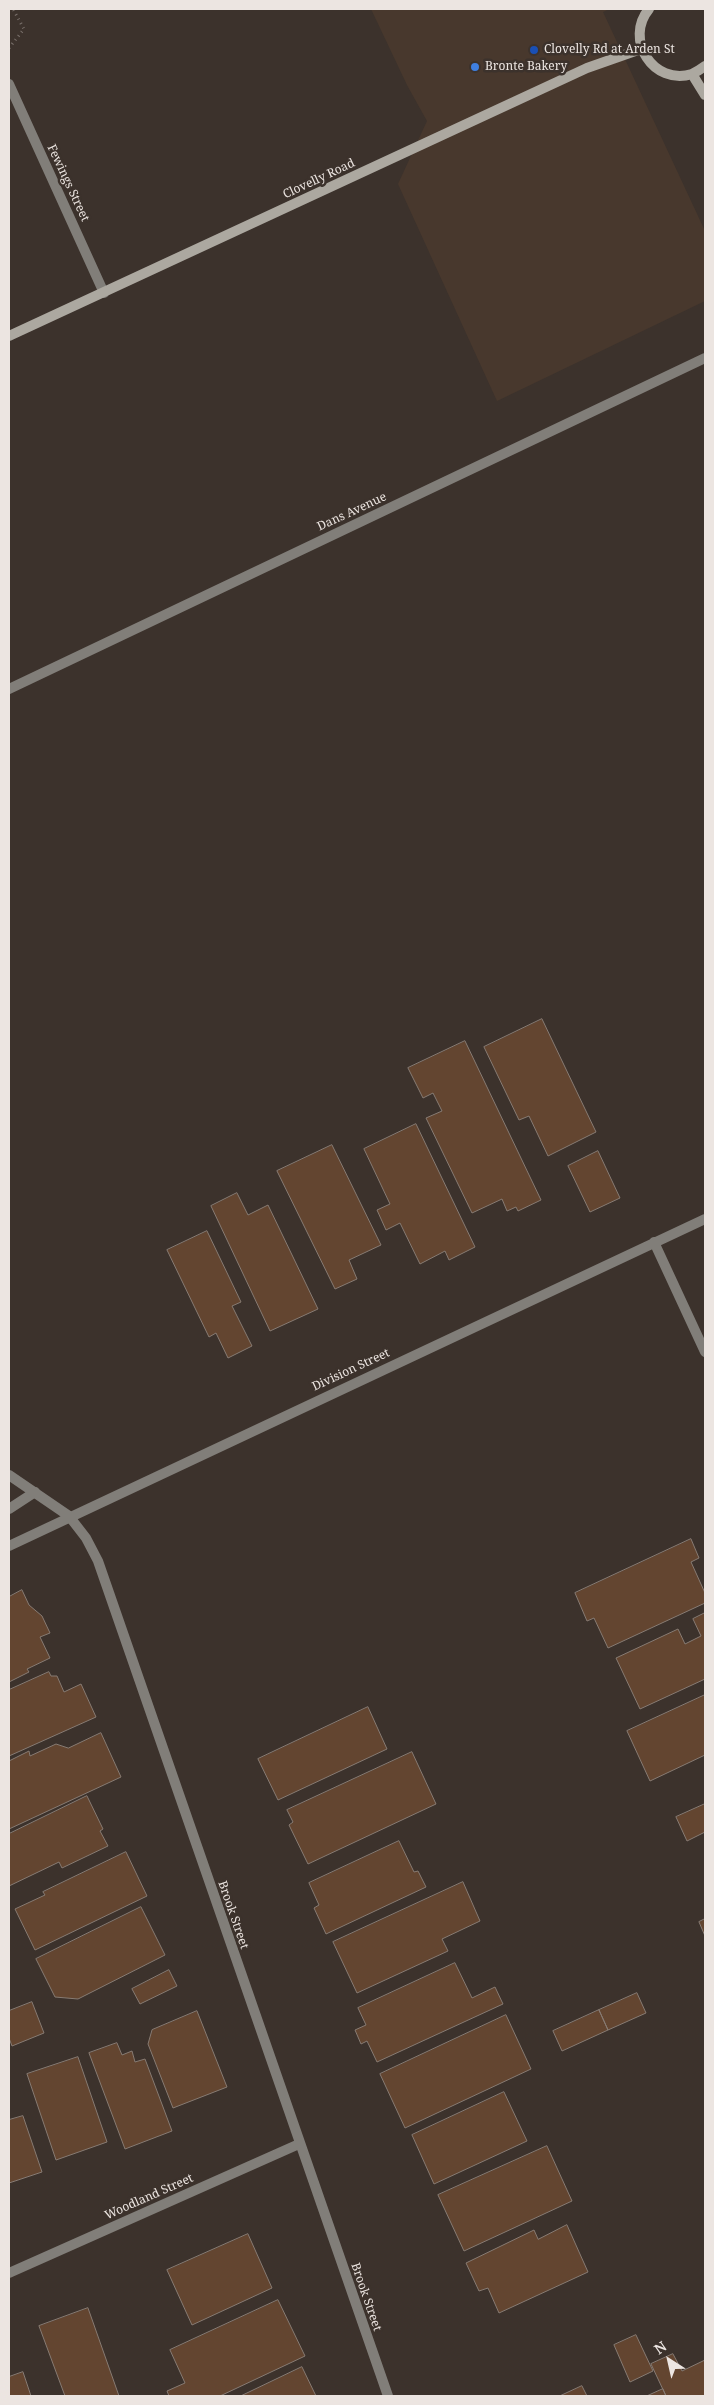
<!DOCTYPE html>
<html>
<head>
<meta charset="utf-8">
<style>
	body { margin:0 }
	#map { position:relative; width:714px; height:2405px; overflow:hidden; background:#3c322c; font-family:"Noto Serif",serif }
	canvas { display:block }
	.frame { position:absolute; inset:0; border:10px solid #ece5e1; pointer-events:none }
	.north { position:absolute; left:644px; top:2335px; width:50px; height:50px; -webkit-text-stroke:4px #3c322c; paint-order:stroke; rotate:325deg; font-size:14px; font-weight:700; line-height:20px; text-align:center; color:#ece5e1 }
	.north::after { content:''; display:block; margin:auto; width:18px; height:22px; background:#ece5e1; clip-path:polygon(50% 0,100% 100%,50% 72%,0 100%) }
</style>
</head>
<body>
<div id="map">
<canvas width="714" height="2405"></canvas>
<div class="frame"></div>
<div class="north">N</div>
</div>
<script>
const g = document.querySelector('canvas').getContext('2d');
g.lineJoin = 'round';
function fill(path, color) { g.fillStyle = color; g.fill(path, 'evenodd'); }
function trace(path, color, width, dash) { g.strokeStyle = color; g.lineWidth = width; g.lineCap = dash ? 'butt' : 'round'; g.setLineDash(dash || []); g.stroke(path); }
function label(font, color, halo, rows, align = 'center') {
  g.font = font + ' "Noto Serif",serif'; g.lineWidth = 5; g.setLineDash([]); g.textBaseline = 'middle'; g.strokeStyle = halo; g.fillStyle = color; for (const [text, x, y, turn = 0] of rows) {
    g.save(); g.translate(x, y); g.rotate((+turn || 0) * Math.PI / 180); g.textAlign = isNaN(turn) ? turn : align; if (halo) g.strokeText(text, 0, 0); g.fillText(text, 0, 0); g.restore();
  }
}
fill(new Path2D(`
	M371 9H609L603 12 705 231V301L497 401 398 184 427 121 407 85Z`), '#48382d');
const building = new Path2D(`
	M542 1019 596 1132 548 1156 529 1116 519 1120 484 1047Z
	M465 1041 541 1200 518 1211 516 1207 507 1211 502 1199 472 1213 426 1118 442 1111 433 1093 423 1098 408 1068Z
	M416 1124 475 1247 449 1260 445 1251 420 1264 400 1223 386 1230 377 1210 390 1204 364 1149Z
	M332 1145 381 1245 349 1260 357 1279 335 1289 277 1171Z
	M598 1151 620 1198 590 1212 568 1166Z
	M237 1193 248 1215 268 1205 318 1309 270 1331 211 1206Z
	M207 1231 241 1302 232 1306 252 1346 228 1358 216 1333 209 1337 167 1250Z
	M691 1539 699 1558 691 1562 705 1593V1603L608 1648 594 1618 587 1621 575 1593Z
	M22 1590 29 1605 42 1616 50 1633 40 1637 50 1658 27 1669 29 1672 9 1682V1597Z
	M705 1613V1679L640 1709 616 1658 678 1629 685 1644 701 1636 693 1619Z
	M49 1672 51 1676H57L64 1692 81 1684 96 1717 9 1756V1690Z
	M705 1695V1755L650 1781 627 1731Z
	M368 1707 387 1749 278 1800 258 1759Z
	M101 1733 121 1777 9 1829V1761L29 1751 30 1756 56 1744 68 1748Z
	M412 1752 436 1804 308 1864 289 1825 293 1822 287 1810Z
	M87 1796 103 1829 100 1831 108 1846 62 1868 59 1862 9 1886V1834Z
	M705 1804V1832L687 1841 676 1817Z
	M399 1841 414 1872 418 1871 426 1887 326 1934 314 1908 319 1905 309 1883Z
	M126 1852 147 1896 35 1950 15 1909 45 1895 43 1892Z
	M463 1882 480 1921 442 1939 448 1951 357 1993 333 1942Z
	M141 1907 165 1955 78 1999 55 1997 36 1959Z
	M705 1919V1936L699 1922Z
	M455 1963 472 1998 495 1987 503 2004 377 2062 367 2041 361 2044 355 2030 366 2025 358 2008Z
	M169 1970 177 1986 140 2004 132 1989Z
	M637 1993 646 2013 608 2030 599 2010Z
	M32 2002 44 2033 12 2046 9 2038V2011Z
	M599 2010 608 2030 562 2051 553 2031Z
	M197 2011 227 2087 173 2108 148 2044 152 2030Z
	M506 2015 531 2069 405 2128 380 2074Z
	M117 2043 122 2055 132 2051 135 2062 145 2059 172 2131 125 2149 89 2053Z
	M78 2057 107 2142 56 2160 27 2074Z
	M504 2092 527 2141 434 2184 412 2135Z
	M23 2116 42 2172 9 2183V2120Z
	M547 2146 572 2201 464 2251 438 2195Z
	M567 2225 588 2272 499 2313 488 2288 479 2291 466 2263 534 2230 538 2239Z
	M248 2234 272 2288 192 2325 167 2270Z
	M278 2300 305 2356 220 2396H169L167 2391 185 2383 170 2350Z
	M88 2308 119 2396H65L39 2326Z
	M636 2335 653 2371 630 2382 614 2345Z
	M673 2354 682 2371 705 2360V2396H666L651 2364Z
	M302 2367 316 2396H241Z
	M23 2372 31 2396H9V2377Z
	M582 2386 587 2396H560Z
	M663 2389 666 2396H647Z`);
fill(building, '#634530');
trace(building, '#877b73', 1);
trace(new Path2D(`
	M9 48 24 29 13 9`), '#79706b', 3, [1, 4]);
trace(new Path2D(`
	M9 84 104 293
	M9 1509 35 1492`), '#817e79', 10);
trace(new Path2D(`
	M9 689 705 358
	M654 1242 705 1352
	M9 1475 69 1516 86 1538 98 1561 388 2396
	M9 1546 705 1219
	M9 2273 299 2144`), '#817e79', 10);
trace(new Path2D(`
	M649 9C624 39 653 86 692 74 696 72 701 69 705 66
	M692 74 705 95
	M9 336 587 68 641 49`), '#aca8a0', 10);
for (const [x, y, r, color] of [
	[534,50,5,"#1a4fb4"],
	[475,67,5,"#3f7fe0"]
]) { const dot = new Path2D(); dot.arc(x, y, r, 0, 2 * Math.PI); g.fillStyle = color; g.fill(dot); trace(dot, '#3c322c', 2); }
label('12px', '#ece5e1', '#3c322c', [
	["Clovelly Rd at Arden St",544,50],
	["Bronte Bakery",485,67]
], 'left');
label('12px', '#ece5e1', '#3c322c', [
	["Clovelly Road",319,179,-25],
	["Fewings Street",68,183,65],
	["Dans Avenue",352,512,-25],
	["Division Street",351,1370,-25],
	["Brook Street",233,1915,71],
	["Woodland Street",149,2197,-24],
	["Brook Street",366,2297,71]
]);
</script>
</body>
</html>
